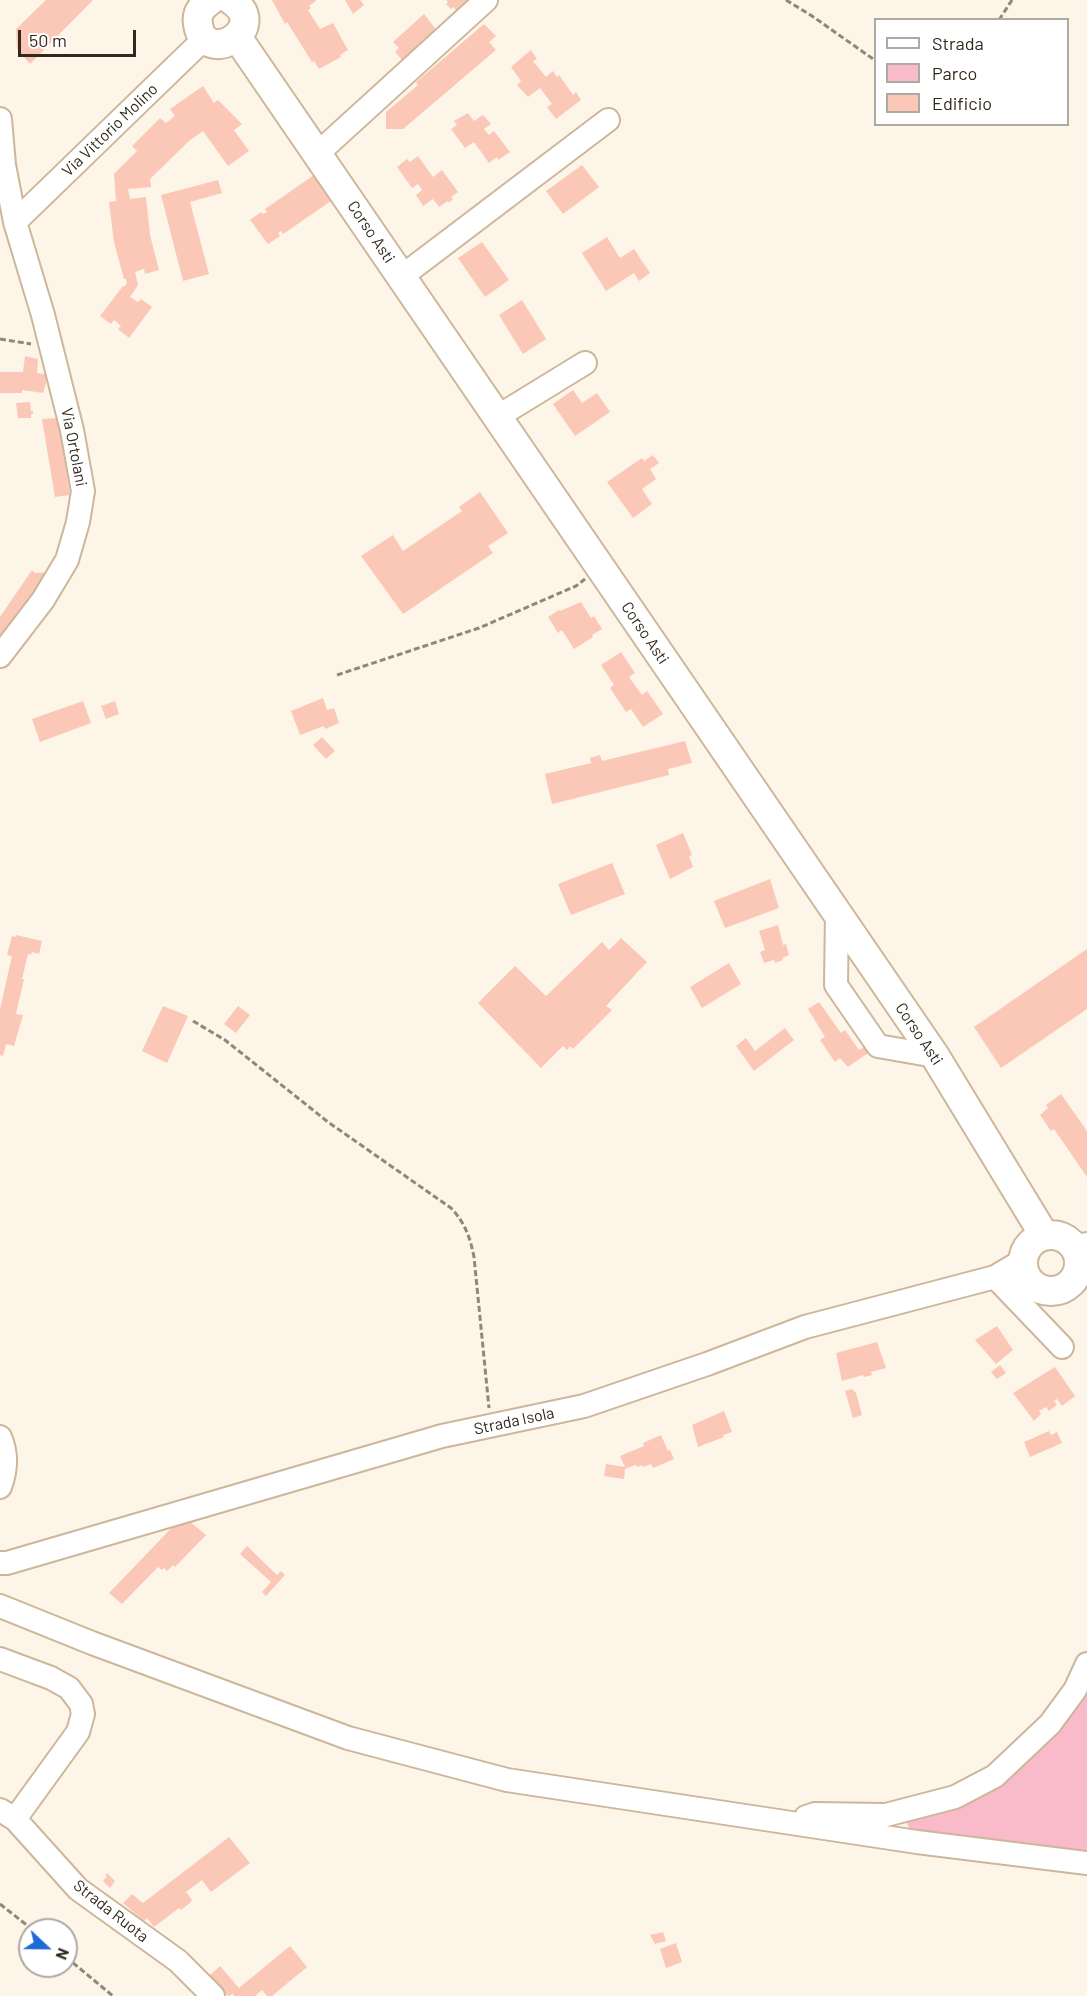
<!DOCTYPE html>
<html>
<head>
<meta charset="utf-8">
<style>
	body { margin:0 }
	#map { position:relative; width:1087px; height:1996px; overflow:hidden; background:#fef5e9; font-family:Barlow,sans-serif }
	canvas { display:block }
	.legend { position:absolute; left:874px; top:18px; width:195px; height:108px; box-sizing:border-box; background:#fff; border:2px solid #ada9a5; margin:0; padding:8px 10px; list-style:none; font-size:18px; color:#31291d }
	.legend li { display:flex; align-items:center; gap:12px; height:30px }
	.legend b { width:30px; border:2px solid #ada9a5 }
	.north { position:absolute; left:18px; top:1918px; width:60px; height:60px; box-sizing:border-box; background:#fff; border:2px solid #ada9a5; border-radius:50%; rotate:112deg; font-size:16px; font-weight:700; line-height:24px; text-align:center; color:#31291d }
	.north::after { content:''; display:block; margin:auto; width:21px; height:27px; background:#1f6ad5; clip-path:polygon(50% 0,100% 100%,50% 72%,0 100%) }
	.scale { position:absolute; left:18px; top:30px; width:118px; height:27px; box-sizing:border-box; border:3px solid #31291d; border-top:0; padding-left:8px; font-size:18px; line-height:21px; white-space:nowrap; color:#31291d; -webkit-text-stroke:4px #fff; paint-order:stroke }
</style>
</head>
<body>
<div id="map">
<canvas width="1087" height="1996"></canvas>
<ul class="legend">
<li><b style="height:8px;background:#fff"></b>Strada</li>
<li><b style="height:16px;background:#f9bac9"></b>Parco</li>
<li><b style="height:16px;background:#fbc7b6"></b>Edificio</li>
</ul>
<div class="north">N</div>
<div class="scale">50 m</div>
</div>
<script>
const g = document.querySelector('canvas').getContext('2d');
g.lineJoin = 'round';
function fill(path, color) { g.fillStyle = color; g.fill(path, 'evenodd'); }
function trace(path, color, width, dash) { g.strokeStyle = color; g.lineWidth = width; g.lineCap = dash ? 'butt' : 'round'; g.setLineDash(dash || []); g.stroke(path); }
function label(font, color, halo, rows, align = 'center') {
  g.font = font + ' Barlow,sans-serif'; g.lineWidth = 5; g.setLineDash([]); g.textBaseline = 'middle'; g.strokeStyle = halo; g.fillStyle = color; for (const [text, x, y, turn = 0] of rows) {
    g.save(); g.translate(x, y); g.rotate((+turn || 0) * Math.PI / 180); g.textAlign = isNaN(turn) ? turn : align; if (halo) g.strokeText(text, 0, 0); g.fillText(text, 0, 0); g.restore();
  }
}
fill(new Path2D(`
	M1087 1680V1853L912 1830C907 1826 906 1824 908 1818L970 1795Z`), '#f9bac9');
fill(new Path2D(`
	M46 0H93L30 64 17 49 16 29Z
	M272 0H315L316 1 309 6 311 8 308 10 320 29 333 23 348 50 340 55 341 57 319 69 314 61 312 62 287 22 285 24Z
	M345 0H360L364 5 353 14Z
	M446 0H473L459 13 453 7 451 9 446 4 448 2Z
	M424 14 438 32 403 61 395 52 399 48 393 42Z
	M484 24 496 36 489 42 496 50 403 129H386V112L418 85 416 82Z
	M531 50 537 59 533 61 546 77 553 71 557 77 559 75 573 95 576 92 581 100 556 119 547 107 552 104 540 88 528 97 517 85 521 81 511 67Z
	M203 86 214 103 218 100 242 124 234 130 249 151 228 166 203 131 189 141 150 179 151 187 128 189 130 199 146 197 150 235 159 270 145 274 144 269 135 272 138 285 130 297 138 302 141 299 152 307 129 338 118 329 121 326 114 320 111 324 100 316 123 286 124 287 127 283 126 279H124L114 242 109 202 116 201 114 174 137 151 132 146 160 118 166 123 175 116 170 109Z
	M468 113 474 121 483 115 491 124 484 129 489 135 494 131 510 152 498 160 497 157 489 163 474 142 465 148 451 129 457 125 454 121Z
	M418 156 433 177 442 170 458 192 451 197 453 199 449 203 448 201 439 207 433 199 423 206 416 195 422 190 418 184 412 188 397 167 407 159 410 162Z
	M582 165 599 187 563 214 546 191Z
	M314 175 334 199 283 234 281 231 278 233 280 236 268 244 250 220 261 212 263 214 267 212 265 209Z
	M218 180 222 193 190 202 209 274 183 281 161 195Z
	M607 237 620 258 634 249 650 273 639 281 634 273 606 291 582 253Z
	M482 242 509 280 485 297 458 258Z
	M522 300 546 339 523 354 499 315Z
	M25 356 38 359 37 373 45 374 47 380 43 393 22 390V393H0V372H23Z
	M573 390 582 403 597 393 610 412 575 436 553 404Z
	M30 402 31 411H33V414H31V418H18L16 403Z
	M58 418 70 495 55 497 42 419Z
	M653 455 659 463 650 469 656 479 642 489 652 504 633 518 607 482 642 458 644 461Z
	M480 492 508 533 488 546 493 553 403 614 361 556 393 535 403 551 462 511 459 507Z
	M32 570 35 573 51 572 0 648V617Z
	M581 602 591 618 594 616 602 629 592 635 593 637 574 649 562 630 558 633 548 617 559 610 560 611Z
	M621 652 635 673 629 677 631 680 642 695 647 691 663 714 643 727 631 709 626 712 610 688 614 685 601 665Z
	M323 698 327 710 334 708 339 723 325 729 324 726 300 735 291 711Z
	M83 701 91 723 40 742 32 719Z
	M115 701 119 714 106 719 101 706Z
	M322 737 335 751 326 759 313 745Z
	M685 741 692 763 668 769 669 775 552 804 545 774 591 763 590 758 600 755 602 761Z
	M683 833 692 855 689 856 693 867 670 879 656 845Z
	M612 863 625 894 571 915 558 884Z
	M770 879 779 908 725 928 714 901Z
	M778 925 783 945 786 944 789 955 782 958 783 960 775 963 774 960 764 963 760 952 765 950 759 931Z
	M16 935 42 941 39 954 32 952 31 955 28 954 22 979H24L16 1014 23 1015 14 1046 6 1044 3 1056 0 1055V1009L12 956 7 955 12 936 16 937Z
	M621 938 647 962 606 1006 612 1010 573 1049 570 1046 567 1050 563 1046 541 1068 478 1003 515 966 546 996 602 942 609 950Z
	M1087 949V1009L1001 1068 974 1027Z
	M729 963 741 984 702 1008 690 987Z
	M819 1002 841 1033 845 1030 859 1050 864 1047 868 1053 848 1067 840 1058 835 1062 820 1040 825 1037 808 1009Z
	M163 1006 188 1016 167 1063 142 1051Z
	M238 1006 250 1015 236 1033 224 1024Z
	M785 1028 794 1040 754 1071 736 1046 746 1038 755 1051Z
	M1061 1094 1087 1131V1177L1054 1129 1051 1131 1040 1115 1048 1108 1046 1105Z
	M997 1326 1013 1350 996 1364 975 1340Z
	M877 1342 886 1368 871 1372 872 1375 864 1377 863 1375 842 1381 836 1353Z
	M1000 1365 1006 1373 997 1379 991 1372Z
	M1055 1367 1075 1396 1062 1406 1057 1399 1054 1401 1057 1405 1049 1411 1046 1407 1039 1411 1041 1414 1034 1421 1013 1393Z
	M852 1389 856 1393 862 1415 853 1418 845 1391Z
	M724 1411 732 1432 723 1435 724 1437 698 1447 692 1425Z
	M1049 1431 1051 1435 1057 1432 1062 1443 1030 1457 1024 1442Z
	M661 1435 668 1451 670 1450 674 1459 653 1468 651 1464 643 1467 642 1465 638 1467 635 1465 625 1469 624 1479 604 1476 606 1464 625 1467 620 1456 644 1446 643 1443Z
	M183 1516 206 1535 175 1567 173 1565 167 1571 164 1568 162 1570 158 1567 122 1604 109 1593Z
	M247 1546 277 1575 281 1571 285 1575 266 1596 262 1592 271 1582 240 1554Z
	M229 1837 250 1863 211 1892 202 1880 186 1892 192 1900 190 1903 181 1910 179 1908 154 1927 147 1918 144 1921 123 1903 132 1894 143 1903Z
	M107 1873 115 1881 110 1888 103 1881 107 1876 105 1875Z
	M663 1932 666 1941 655 1944 650 1935Z
	M676 1943 682 1962 666 1968 660 1949Z
	M290 1946 307 1967 272 1996H267L262 1990 256 1995 257 1996H234L233 1994 228 1996 208 1977 220 1966 239 1988Z`), '#fbc7b6');
const minor = new Path2D(`
	M0 119 4 165 15 222 43 315 72 430 83 491 78 522 67 560 43 600 0 656
	M317 154 486 0
	M15 222 205 38
	M401 277 608 120
	M497 417 585 363
	M837 913 836 985 878 1046 935 1056
	M1074 1246 1087 1244
	M995 1277 1062 1347
	M0 1437C7 1453 6 1471 0 1487
	M0 1563H7L442 1436 584 1406 707 1364 805 1327 995 1277 1022 1261
	M0 1606 92 1643 348 1738 507 1780 917 1842 1087 1863
	M0 1659 51 1678 69 1688 81 1704 83 1714 78 1732 15 1819
	M0 1810 15 1819 78 1889 178 1961 213 1996
	M806 1817 815 1814 886 1815 955 1797 995 1776 1050 1724 1075 1690 1087 1664`);
const major = new Path2D(`
	M211 0C202 6 196 13 198 24 204 69 273 28 231 0
	M237 37 935 1056 1044 1235
	M1023 1263a28 28 0 1 1 56 0a28 28 0 1 1-56 0Z`);
trace(minor, '#cdb69a', 26);
trace(major, '#cdb69a', 32);
trace(new Path2D(`
	M786 0 812 16 876 61
	M999 20 1012 0
	M0 339 31 344
	M337 675 479 628 576 586 585 579
	M193 1021 225 1040 328 1122 451 1208C465 1223 470 1237 474 1257L489 1408
	M0 1904 33 1930
	M66 1957 113 1996`), '#90877b', 3, [6, 3]);
trace(minor, '#fff', 22);
trace(major, '#fff', 28);
label('16px', '#31291d', '#fff', [
	["Via Vittorio Molino",110,130,-44],
	["Corso Asti",371,232,56],
	["Via Ortolani",74,447,79],
	["Corso Asti",645,633,56],
	["Corso Asti",919,1034,56],
	["Strada Isola",514,1421,-12],
	["Strada Ruota",111,1911,38]
]);
</script>
</body>
</html>
